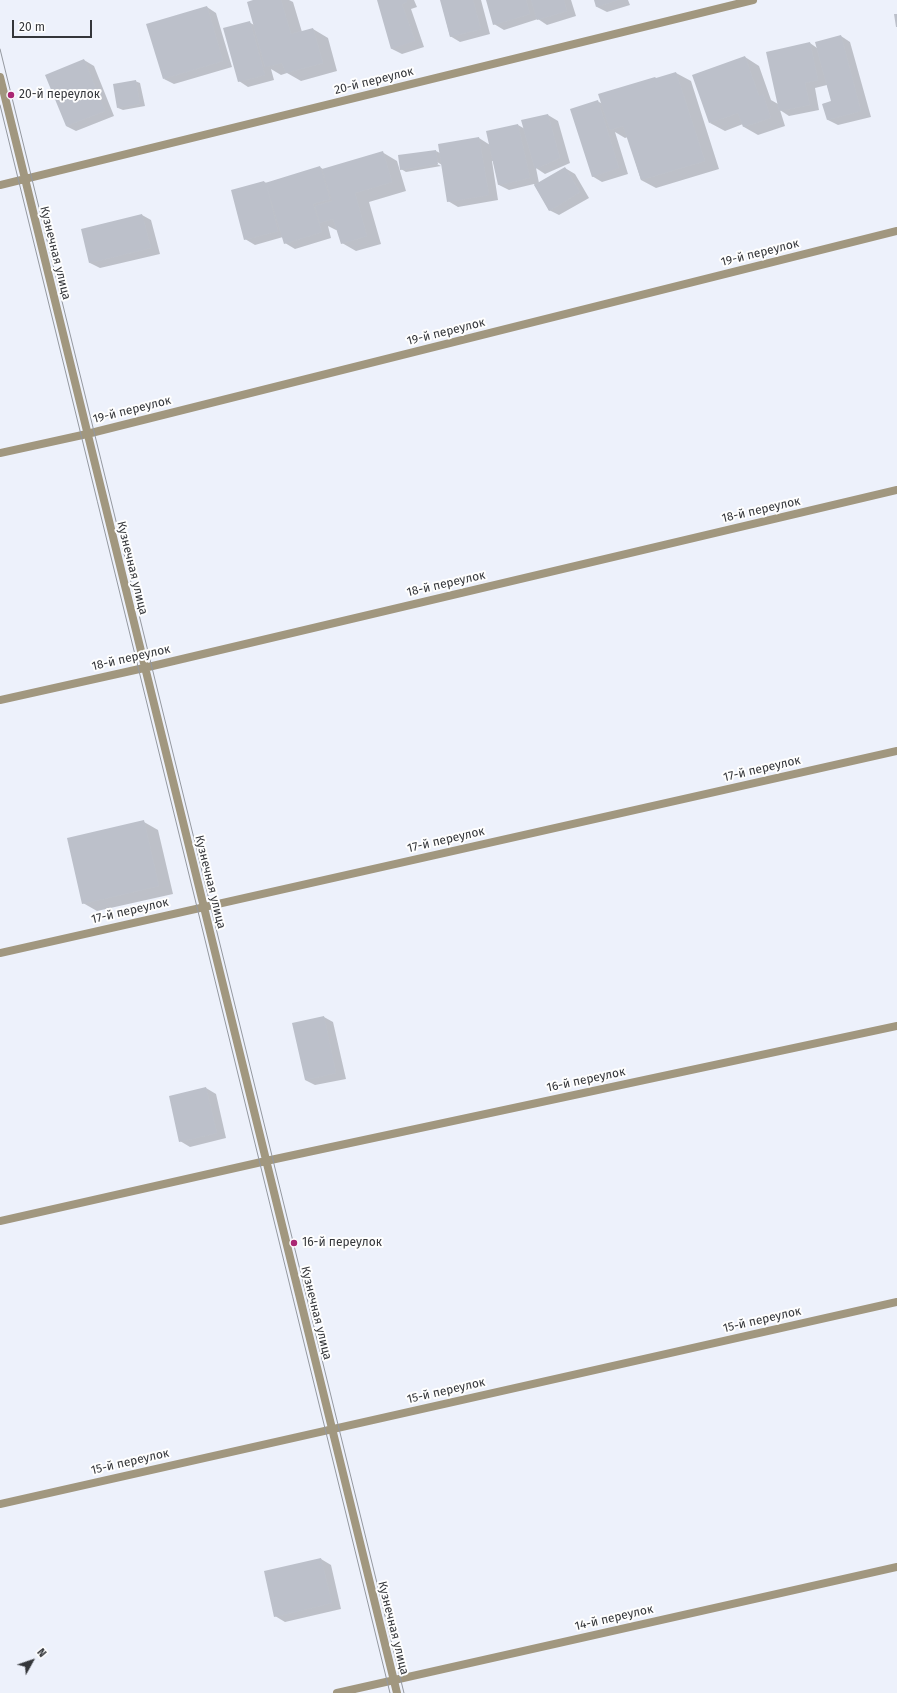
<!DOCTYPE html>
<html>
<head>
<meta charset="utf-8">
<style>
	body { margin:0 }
	#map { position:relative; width:897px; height:1693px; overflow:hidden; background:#edf1fb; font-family:"Fira Sans",sans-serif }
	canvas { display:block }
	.north { position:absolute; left:12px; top:1641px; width:40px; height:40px; -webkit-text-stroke:3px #fefefe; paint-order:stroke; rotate:50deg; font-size:11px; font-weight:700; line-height:16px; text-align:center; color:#34363a }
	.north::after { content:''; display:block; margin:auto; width:14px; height:18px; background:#34363a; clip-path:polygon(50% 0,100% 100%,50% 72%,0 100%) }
	.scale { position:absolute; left:12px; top:20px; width:80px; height:18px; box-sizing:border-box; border:2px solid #34363a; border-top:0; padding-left:5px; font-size:12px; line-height:14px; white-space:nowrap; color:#34363a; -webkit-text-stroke:3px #fefefe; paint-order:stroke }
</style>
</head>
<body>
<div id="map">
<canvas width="897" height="1693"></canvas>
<div class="north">N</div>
<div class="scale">20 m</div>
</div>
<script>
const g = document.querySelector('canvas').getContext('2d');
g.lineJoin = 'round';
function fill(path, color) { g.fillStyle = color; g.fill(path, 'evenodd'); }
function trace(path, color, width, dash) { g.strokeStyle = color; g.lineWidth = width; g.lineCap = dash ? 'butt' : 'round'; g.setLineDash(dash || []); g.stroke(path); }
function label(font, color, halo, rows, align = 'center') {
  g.font = font + ' "Fira Sans",sans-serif'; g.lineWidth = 4; g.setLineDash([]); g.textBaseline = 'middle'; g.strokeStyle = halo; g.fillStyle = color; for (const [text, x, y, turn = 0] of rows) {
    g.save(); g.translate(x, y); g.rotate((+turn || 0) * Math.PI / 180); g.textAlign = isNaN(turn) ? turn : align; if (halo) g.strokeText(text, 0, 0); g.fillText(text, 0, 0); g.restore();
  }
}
fill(new Path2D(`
	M257 0H289L293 2 302 32 313 29 328 38 337 71 301 81 287 73 281 75 271 69 274 80 248 87 239 81 249 22 254 25Z
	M378 0H414L417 7 411 9 424 47 402 54 392 49Z
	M441 0H481L490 34 460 42 450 36Z
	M487 0H571L576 16 547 25 538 19 504 30 494 24Z
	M595 0H628L630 5 607 12 597 7Z
	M207 7 216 13 232 67 174 84 164 79Z
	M841 36 850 42 871 117 838 125 828 120 823 104 832 102 827 85 815 88 819 110 789 116 780 110 785 126 758 135 744 127 743 124 725 131 710 123 745 57 759 66 771 100 778 104 810 43 817 48Z
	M84 60 94 66 114 116 76 131 66 126Z
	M676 73 691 81 719 169 656 188 641 180 628 137 625 138 615 132 628 174 602 182 592 176 597 101 603 104 657 79Z
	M135 81 140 83 145 106 123 110 118 108Z
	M548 115 558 121 570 163 545 174 536 168 539 183 565 168 575 174 589 198 559 215 549 210 534 184 509 190 499 185 493 161H492L498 200 458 207 448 201 442 165 434 160 433 162 441 166 406 172 401 169 400 156 436 151 440 153 479 138 490 145 518 125 525 129Z
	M382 152 397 161 406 191 369 202 381 244 356 251 342 243 338 230H336L328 226 331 238 295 249 285 243 283 237 255 245 245 239 264 182 267 183 320 167 324 170Z
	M142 215 151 220 160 254 100 268 90 263 82 230Z
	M144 822 158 830 173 894 97 911 83 903Z
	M324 1017 333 1022 346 1079 315 1085 305 1080Z
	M206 1088 216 1094 226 1138 190 1147 180 1141Z
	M321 1559 331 1565 341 1609 285 1622 275 1616Z`), '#0003');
fill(new Path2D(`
	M253 0H281L291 34 313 28 323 63 286 73 282 63 265 67 247 2Z
	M377 0H407V2L402 4 415 41 391 49Z
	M440 0H473L481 29 450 37Z
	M486 0H526L530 14 493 25Z
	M531 0H564L567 11 537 20Z
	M594 0H618L596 7Z
	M207 6 223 61 163 79 146 24Z
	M894 14H897V27H896Z
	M250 21 265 75 238 82 223 28Z
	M841 35 861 111 827 120 822 104 831 101 815 42Z
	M810 42 818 80 805 83 810 105 779 111 766 52Z
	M745 56 759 96 763 94 771 118 743 127 738 113 709 123 692 75Z
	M84 59 105 111 66 126 45 75Z
	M676 72 705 161 641 180 623 126 610 130 598 94 655 77 656 78Z
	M136 80 140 104 117 108 113 84Z
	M598 100 619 168 592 177 570 109Z
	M548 114 560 158 535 169 521 120Z
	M518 124 530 178 498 185 486 131Z
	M479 137 489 195 447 202 438 144Z
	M436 150 438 164 400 170 398 155Z
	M383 151 392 182 355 193 367 236 341 244 333 219 320 223 315 206 332 201 322 169Z
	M320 166 330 199 313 204 322 232 284 244 267 187 278 231 244 240 231 190 264 181 265 183Z
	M565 167 580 192 549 211 534 185Z
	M142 214 151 248 89 263 81 229Z
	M144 820 159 886 82 904 67 838Z
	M324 1016 336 1073 305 1080 292 1023Z
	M206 1087 217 1133 179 1142 169 1096Z
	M321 1558 332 1603 274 1617 264 1571Z`), '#bcc0ca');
trace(new Path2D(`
	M0 77 397 1693
	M0 185 753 0
	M0 453 87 434 897 231
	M0 700 144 668 897 490
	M0 953 897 751
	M0 1221 266 1161 897 1026
	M0 1504 897 1302
	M337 1693 897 1567`), '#a1977f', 8);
trace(new Path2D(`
	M0 49 404 1693
	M0 105 390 1693`), '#94989f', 1);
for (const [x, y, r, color] of [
	[11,95,4,"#aa2773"],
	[294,1243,4,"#aa2773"]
]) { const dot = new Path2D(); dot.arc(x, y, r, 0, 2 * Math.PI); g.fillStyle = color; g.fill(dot); trace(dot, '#fefefe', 1.5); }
label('12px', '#34363a', '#fefefe', [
	["20-й переулок",374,81,-14],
	["Кузнечная улица",55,253,76],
	["19-й переулок",760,253,-14],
	["19-й переулок",446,332,-14],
	["19-й переулок",132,410,-14],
	["18-й переулок",761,510,-13],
	["Кузнечная улица",132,568,76],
	["18-й переулок",446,584,-13],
	["18-й переулок",131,658,-13],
	["17-й переулок",762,769,-13],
	["17-й переулок",446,840,-13],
	["Кузнечная улица",210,882,76],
	["17-й переулок",130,911,-13],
	["16-й переулок",586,1080,-12],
	["Кузнечная улица",316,1313,76],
	["15-й переулок",762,1320,-13],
	["15-й переулок",446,1391,-13],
	["15-й переулок",130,1462,-13],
	["14-й переулок",614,1618,-13],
	["Кузнечная улица",393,1628,76]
]);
label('12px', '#34363a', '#fefefe', [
	["20-й переулок",19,95],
	["16-й переулок",302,1243]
], 'left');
</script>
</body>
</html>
